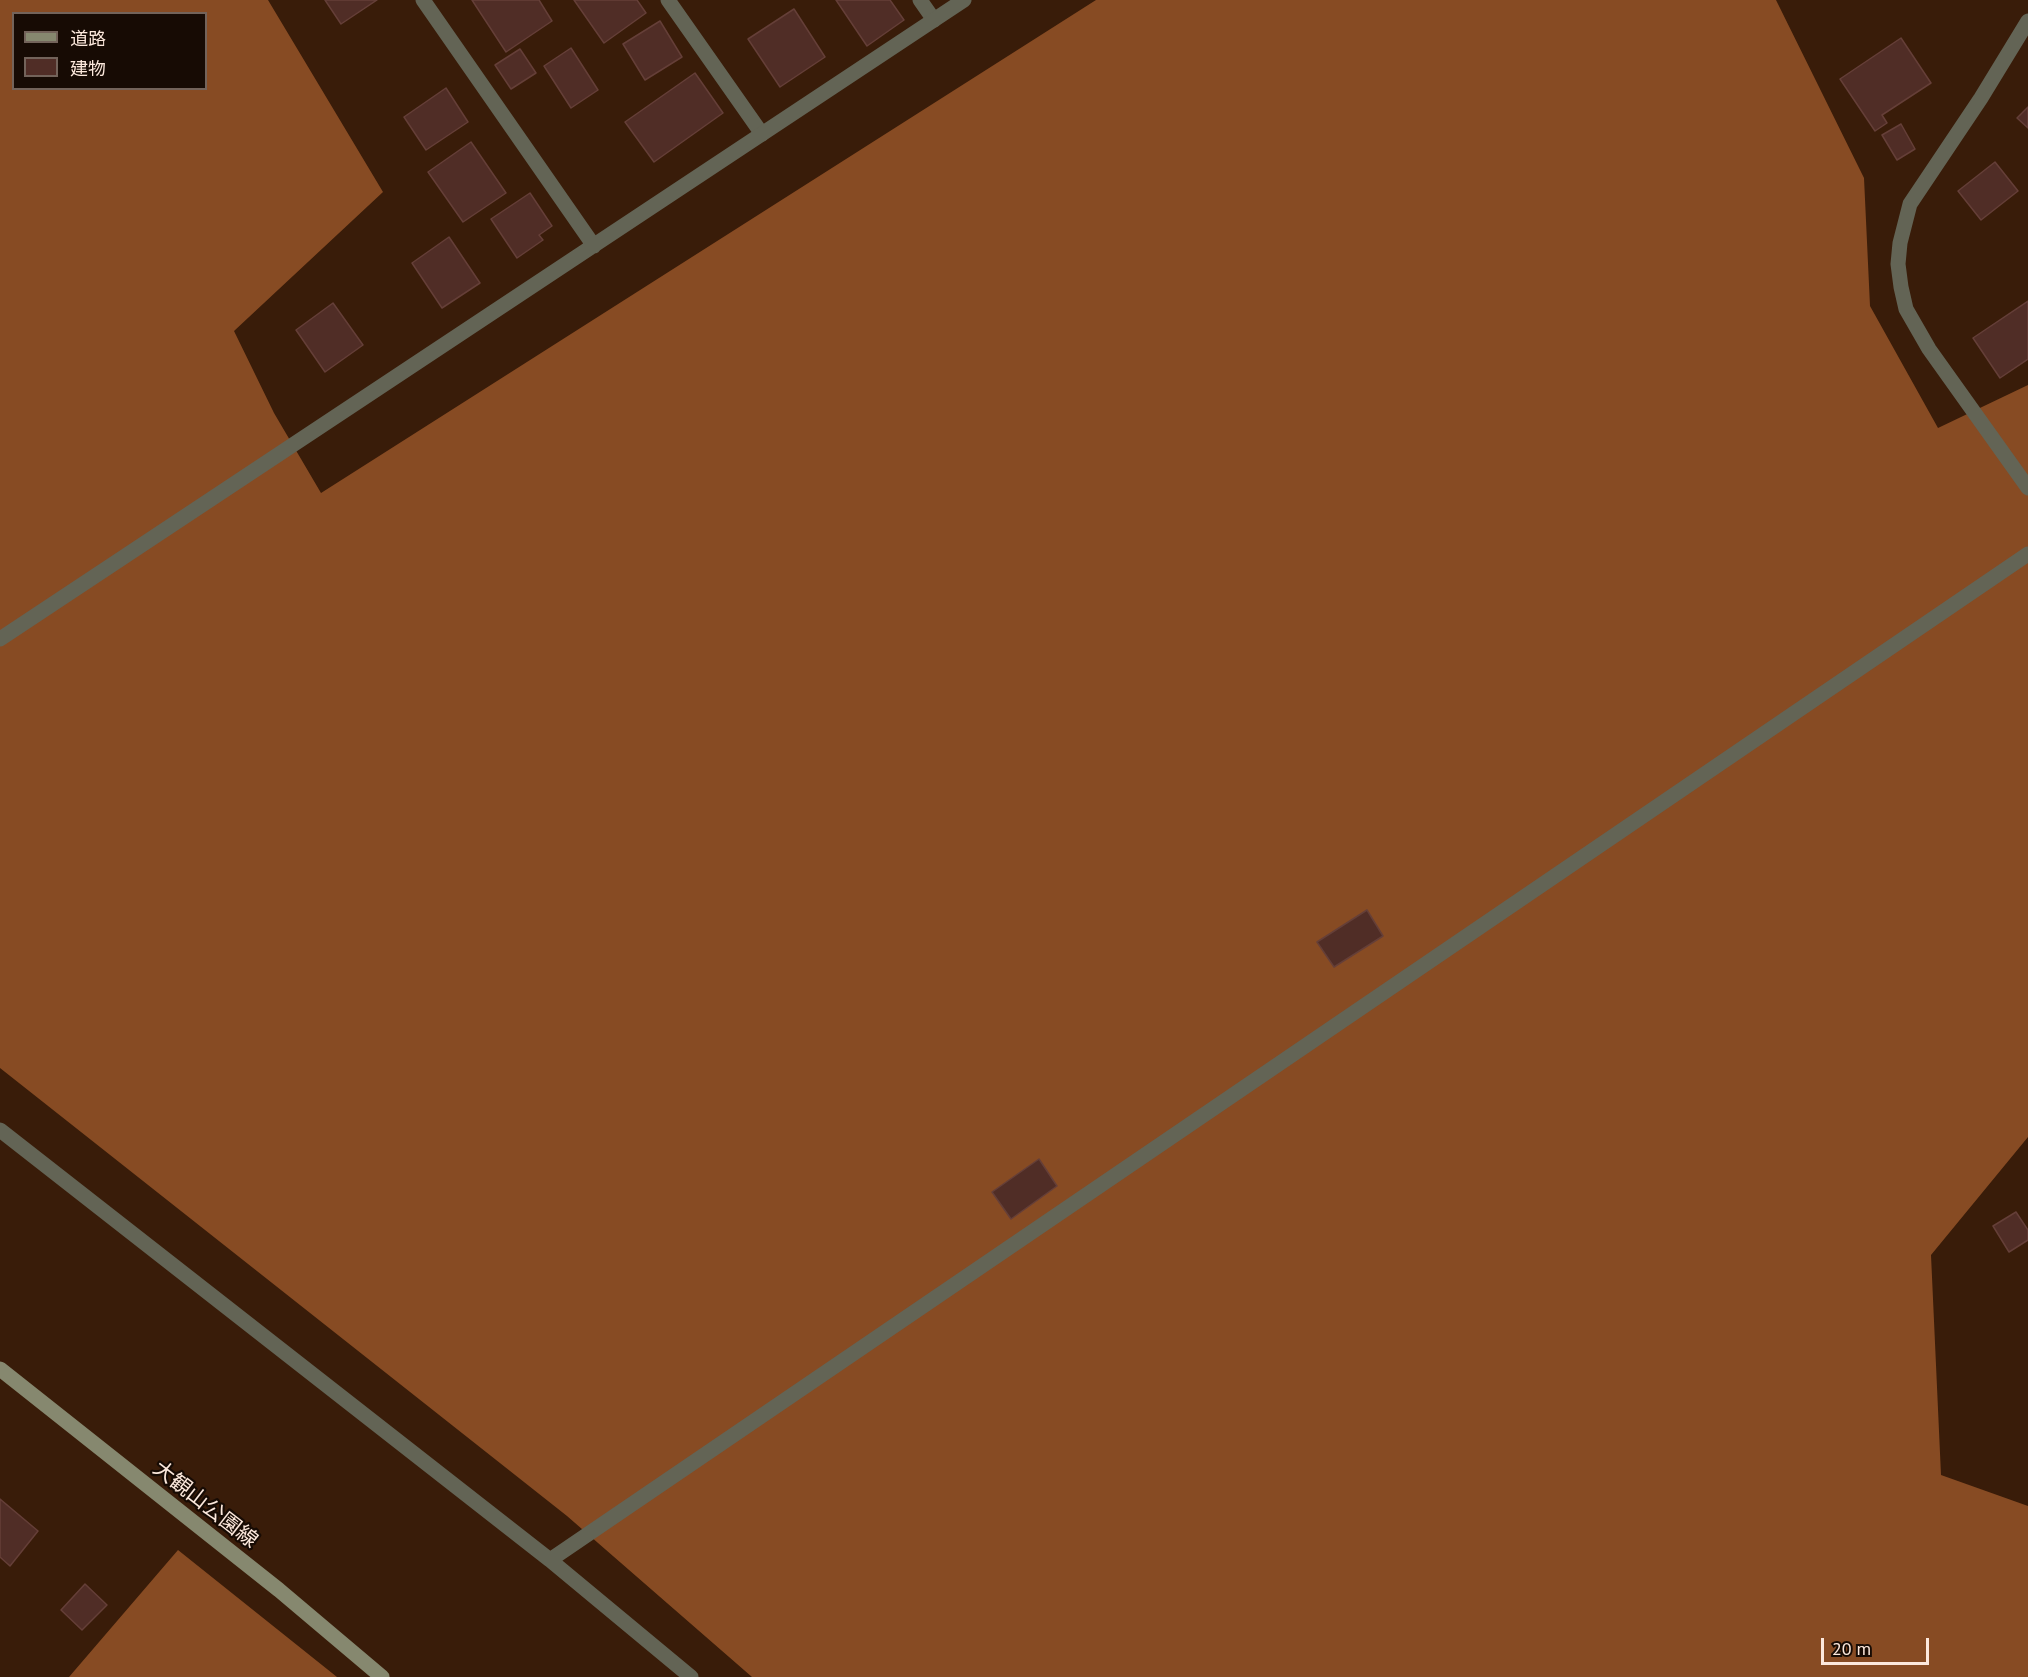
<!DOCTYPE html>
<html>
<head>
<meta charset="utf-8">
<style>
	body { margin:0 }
	#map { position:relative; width:2028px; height:1677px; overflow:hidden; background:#391c09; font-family:"PT Sans","Noto Sans JP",sans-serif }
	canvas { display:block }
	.legend { position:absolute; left:12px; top:12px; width:195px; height:78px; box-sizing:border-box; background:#170b04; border:2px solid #73635a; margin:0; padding:8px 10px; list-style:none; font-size:18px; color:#fce8dc }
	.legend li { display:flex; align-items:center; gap:12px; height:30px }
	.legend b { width:30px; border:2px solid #73635a }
	.scale { position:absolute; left:1821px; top:1638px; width:108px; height:27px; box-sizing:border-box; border:3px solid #fce8dc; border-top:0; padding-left:8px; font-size:18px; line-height:21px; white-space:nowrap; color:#fce8dc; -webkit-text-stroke:4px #170b04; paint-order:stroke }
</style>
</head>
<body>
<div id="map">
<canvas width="2028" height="1677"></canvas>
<ul class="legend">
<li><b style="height:8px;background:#86886f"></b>道路</li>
<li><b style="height:16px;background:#502d26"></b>建物</li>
</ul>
<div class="scale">20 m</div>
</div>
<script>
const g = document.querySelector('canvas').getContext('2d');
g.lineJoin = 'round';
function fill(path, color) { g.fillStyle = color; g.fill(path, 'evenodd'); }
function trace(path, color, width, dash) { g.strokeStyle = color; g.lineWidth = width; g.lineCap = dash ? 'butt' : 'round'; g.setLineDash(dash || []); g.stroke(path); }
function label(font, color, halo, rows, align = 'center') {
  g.font = font + ' "PT Sans","Noto Sans JP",sans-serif'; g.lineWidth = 4.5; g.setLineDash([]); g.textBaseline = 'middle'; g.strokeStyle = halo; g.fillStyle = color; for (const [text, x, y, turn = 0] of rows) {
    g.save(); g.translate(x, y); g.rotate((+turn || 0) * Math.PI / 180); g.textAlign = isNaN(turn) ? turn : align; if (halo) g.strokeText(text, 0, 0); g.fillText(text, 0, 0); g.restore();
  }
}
fill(new Path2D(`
	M0 0H268L383 192 234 331 274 413 321 493 1096 0H1776L1864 178 1870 306 1938 428 2028 385V1137L1931 1255 1941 1475 2028 1506V1677H752L567 1516 0 1068ZM14 14H206V88H14Z
	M178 1550 337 1677H69Z`), '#874b23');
const building = new Path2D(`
	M325 0H377L341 24Z
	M472 0H539L552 21 506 52Z
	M574 0H637L646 13 604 43Z
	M836 0H890L904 20 867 46Z
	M794 9 825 57 780 87 748 39Z
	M660 21 682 57 645 80 623 44Z
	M1901 38 1931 83 1882 115 1887 123 1875 131 1840 79Z
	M571 48 598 90 571 108 544 66Z
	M520 49 536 73 511 89 495 65Z
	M695 73 723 113 654 162 625 122Z
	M446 88 468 122 426 150 404 117Z
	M2028 107V128L2017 118Z
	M1901 124 1915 149 1897 160 1882 135Z
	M471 142 506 193 463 222 428 172Z
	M1995 162 2018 191 1981 220 1958 191Z
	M530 193 552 226 539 235 543 240 517 258 491 219Z
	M449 237 480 283 442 308 412 263Z
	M2028 301V359L2000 378 1973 338Z
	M333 303 363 345 325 372 296 330Z
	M1367 910 1383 936 1334 967 1317 942Z
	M1039 1159 1057 1186 1011 1219 992 1192Z
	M2016 1212 2028 1230V1240L2009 1252 1993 1226Z
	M0 1499 38 1531 10 1566 0 1557Z
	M85 1584 107 1605 82 1630 61 1610Z`);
fill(building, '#502d26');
trace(building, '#653f38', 1.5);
trace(new Path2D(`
	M668 0 762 134
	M920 0 934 20`), '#636455', 15);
trace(new Path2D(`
	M423 0 594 246
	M2028 21 1981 98 1910 204 1900 243 1898 264 1901 287 1906 309 1929 349 2028 488
	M0 639 964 0
	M0 1130 550 1560 691 1677
	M550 1560 2028 554`), '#636455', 15);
trace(new Path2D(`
	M0 1369 279 1590 382 1677`), '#86886f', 15);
label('21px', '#fce8dc', '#170b04', [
	["大観山公園線",205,1505,38]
]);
</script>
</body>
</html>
